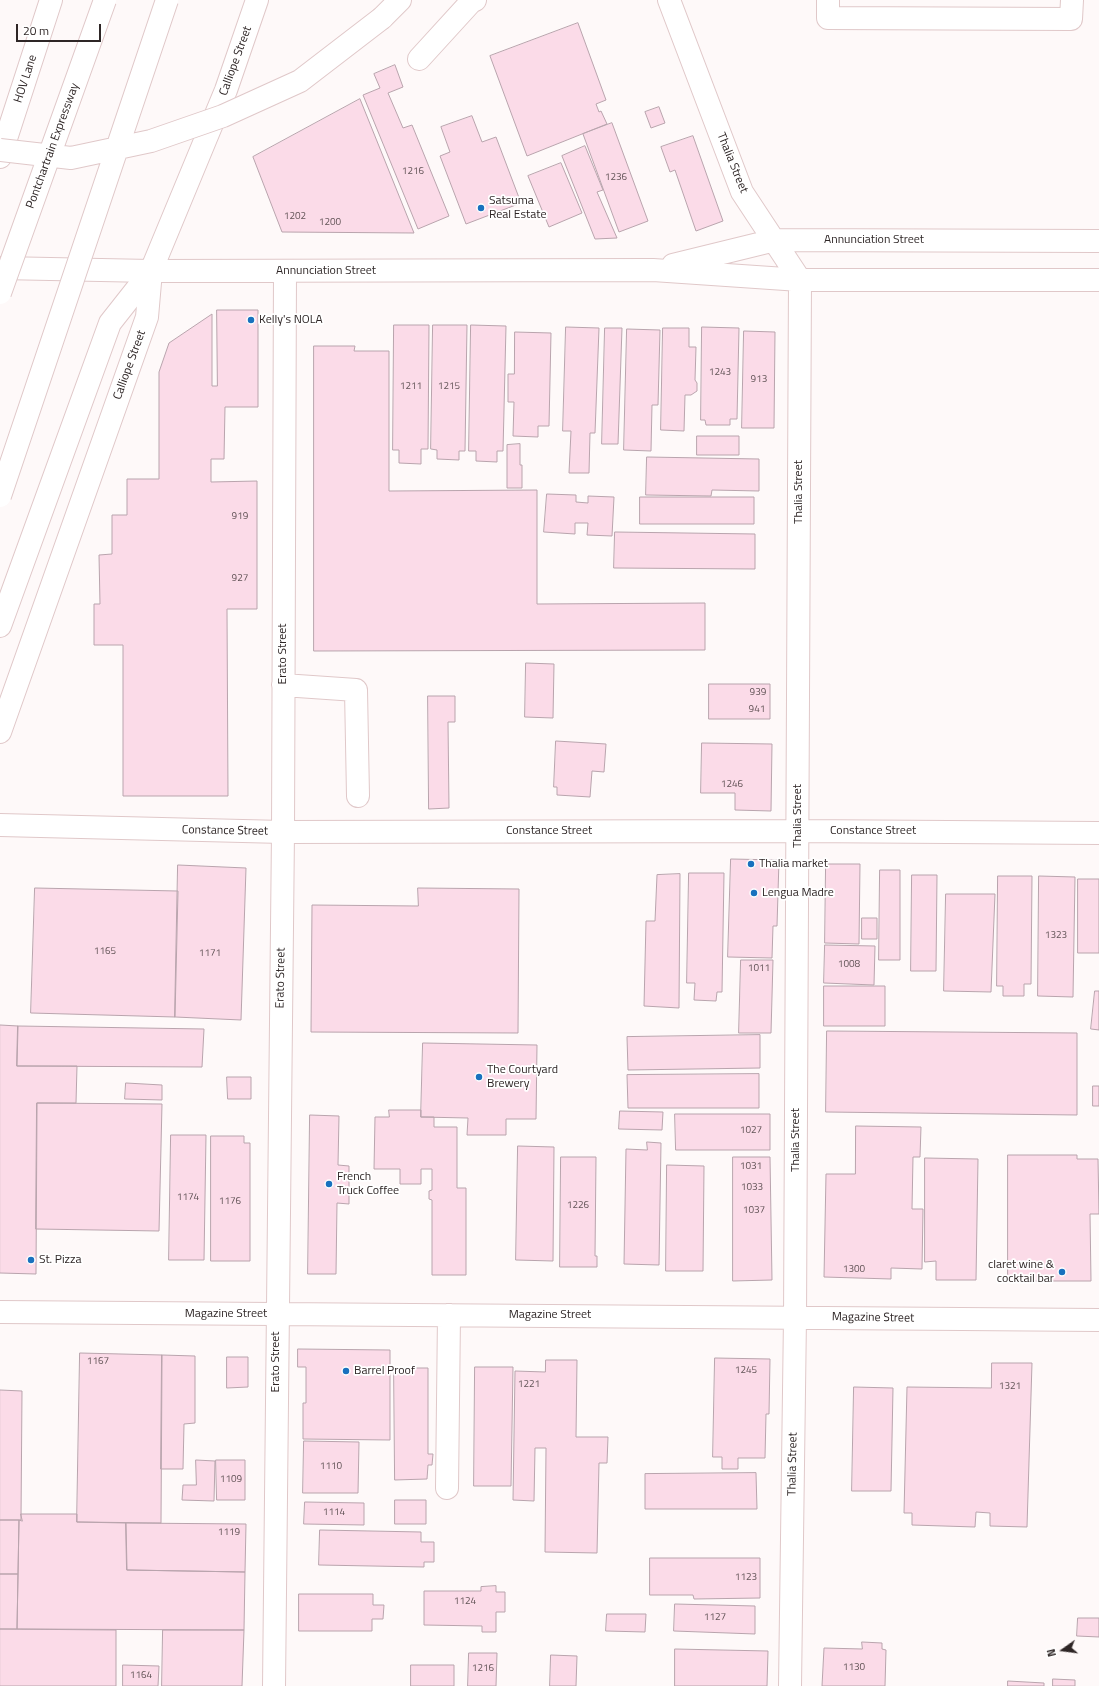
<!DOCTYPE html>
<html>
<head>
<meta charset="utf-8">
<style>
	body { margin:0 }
	#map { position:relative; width:1099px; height:1686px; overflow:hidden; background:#fef9f9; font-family:"Titillium Web",sans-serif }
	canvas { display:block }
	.north { position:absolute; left:1043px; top:1630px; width:40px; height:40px; -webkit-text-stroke:3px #fff; paint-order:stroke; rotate:256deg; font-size:11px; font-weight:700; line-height:16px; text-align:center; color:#2e2626 }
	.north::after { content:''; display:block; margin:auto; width:14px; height:18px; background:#2e2626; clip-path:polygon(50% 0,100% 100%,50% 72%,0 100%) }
	.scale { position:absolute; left:16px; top:24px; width:85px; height:18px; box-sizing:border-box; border:2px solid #2e2626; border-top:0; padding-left:5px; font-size:12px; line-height:14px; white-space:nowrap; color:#2e2626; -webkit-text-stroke:3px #fff; paint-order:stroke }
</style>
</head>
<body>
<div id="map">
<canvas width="1099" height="1686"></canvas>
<div class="north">N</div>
<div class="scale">20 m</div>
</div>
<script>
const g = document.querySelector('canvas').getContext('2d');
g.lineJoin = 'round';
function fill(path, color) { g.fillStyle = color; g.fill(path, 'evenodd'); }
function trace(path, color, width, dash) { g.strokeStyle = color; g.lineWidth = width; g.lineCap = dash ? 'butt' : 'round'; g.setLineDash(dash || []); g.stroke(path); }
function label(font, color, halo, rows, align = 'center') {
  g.font = font + ' "Titillium Web",sans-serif'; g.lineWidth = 3.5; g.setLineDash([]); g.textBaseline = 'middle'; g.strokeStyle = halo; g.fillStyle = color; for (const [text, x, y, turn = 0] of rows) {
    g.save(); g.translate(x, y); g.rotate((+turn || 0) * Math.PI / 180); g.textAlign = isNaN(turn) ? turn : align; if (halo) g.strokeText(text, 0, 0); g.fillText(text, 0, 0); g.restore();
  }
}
const building = new Path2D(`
	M578 23 606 100 596 104 599 112 601 111 607 124 527 156 490 56Z
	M395 65 403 87 388 93 403 128 412 125 449 216 418 229 363 95 380 88 374 74Z
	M360 99 414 233 282 232 253 157Z
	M659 107 665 123 651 128 645 112Z
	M472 116 482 142 496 137 521 203 466 224 440 156 450 152 441 127Z
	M612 123 648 221 619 232 583 134Z
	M693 136 723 221 696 231 675 170 670 172 661 147Z
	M585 146 603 190 597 192 617 238 595 239 562 156Z
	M561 163 582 213 549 227 528 176Z
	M217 310H258V407H225L224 459H211V482L257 481V609H227L228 796H123V645H94V604H100L99 555 112 554V515H127V479H159V372L169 343 212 314V386H217Z
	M394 325H429L428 449H421V464L399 463V450H393Z
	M433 325H467L465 451H459V460L437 459V450L431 449Z
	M471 325 506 326 503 451H497V462L476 461V451H469Z
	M566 327 599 328 595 433H590L589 473H569L571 431H563Z
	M702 327 739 328 737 419H730V425H706L705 420H701Z
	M605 328H622L618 444H602Z
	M663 328H689V347H696L695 380 697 383V391L691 395H685L684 431 661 430Z
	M627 329 660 330 658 405H652L651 451 624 450Z
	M744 331 775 332 774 428H742Z
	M515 332 551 333 549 426H538V437L513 436 514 402H508V374H514Z
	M314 346H355L354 351H389V491L537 490V604L705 603V650L314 651Z
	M697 436H739V455H697Z
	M520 444V465H522V488H507V445Z
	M647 457 759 459V491L712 490 711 496 646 495Z
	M547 494 576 495V502L588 503V496L614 497 612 536 587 535 588 523H575V534L544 532Z
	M640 497H754V524H640Z
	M615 532 755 534V569L614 568Z
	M526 663 554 664 553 718 525 717Z
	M709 684H770V719H709Z
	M428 696H455V722H448L449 808 429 809Z
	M556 741 606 744 604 772 592 771 590 797 557 795V787H554Z
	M702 743 772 744 771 811 735 810V793H701Z
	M731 859 779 860 777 926H773L772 958 728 957Z
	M826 864H860L859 944 825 943Z
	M178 865 246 868 241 1020 175 1017Z
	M880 870H900V960H879Z
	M689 873H724L722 992H717L716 1001 694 1000 695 983H687Z
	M680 874 679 1008 644 1006 646 921H655L657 875Z
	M912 875H937L936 971H911Z
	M998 876H1032L1031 984H1024V996H1003V986H997Z
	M1039 876 1075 877 1073 997 1038 996Z
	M1078 879H1099V953H1078Z
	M35 888 178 891 175 1017 31 1013Z
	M418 888 519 889 518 1033 311 1032 312 905 418 906Z
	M946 894H995L991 992 944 991Z
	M862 918H877V939H862Z
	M825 945 875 946 874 985 824 983Z
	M741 960H773L771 1033H739Z
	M824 986H885V1026H824Z
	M1095 991H1099V1030L1091 1029Z
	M0 1025 18 1026 17 1066H77L76 1103H37L36 1274 0 1273Z
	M18 1026 204 1029 202 1067 17 1066Z
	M827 1031 1077 1033V1115L826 1112Z
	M760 1035V1068L628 1070 627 1037Z
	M423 1043 537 1045 536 1119H506V1135H467L468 1118 421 1117Z
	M759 1074V1108H628L627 1075Z
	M227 1077H251V1099H228Z
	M126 1083 162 1085V1100L125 1099Z
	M1093 1086H1099V1106H1093Z
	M37 1103 162 1104 159 1231 36 1229Z
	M389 1110H421V1117H434V1127H457V1188H466V1275H432V1200L429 1199V1191L432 1190V1169H421V1184H400V1169H374L375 1117H389Z
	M620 1111 663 1112 662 1130 619 1129Z
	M675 1114H770V1150H676Z
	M310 1115 339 1116 338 1165 349 1166V1204L337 1203 336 1274H308Z
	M856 1126 921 1127 920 1157H913L912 1209H923L922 1269 891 1268V1279L824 1277 826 1174H855Z
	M171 1135H206L204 1260H169Z
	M211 1136H244V1143H250V1261H211Z
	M647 1142 661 1143 659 1265 624 1264 626 1149 647 1150Z
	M518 1146 554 1147 553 1261 516 1260Z
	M1008 1155H1077V1159H1098L1099 1214H1090L1091 1281H1008Z
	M561 1157H596L595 1256H597V1267H560Z
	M733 1157H770L772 1280 733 1281Z
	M925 1158 978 1159 976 1280H936V1261L925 1262Z
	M667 1165 704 1166 703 1271H666Z
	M298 1349 390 1350V1440L303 1439V1403H306V1367H298Z
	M80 1353 162 1355 161 1523 77 1522Z
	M162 1355 195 1356V1423L184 1424 183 1469H161Z
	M227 1357H248V1387L227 1388Z
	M715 1358 770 1359 769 1414H766L765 1458H738V1469H722V1457H713Z
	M546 1360H577L576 1437H608L607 1463H599L597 1553 545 1552 546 1448H535L534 1501 513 1500 515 1371 545 1372Z
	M992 1363H1032L1027 1527 990 1526V1513L976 1512 975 1527 912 1525V1513H904L907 1387 991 1388Z
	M475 1367H513L511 1486H474Z
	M394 1368H428V1454H433L432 1465H428L427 1479 395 1480Z
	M854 1387 893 1388 891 1491H852Z
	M0 1390 22 1391 21 1520H0Z
	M304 1441 359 1442 358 1493H303Z
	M196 1460 215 1461 214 1501 182 1500 183 1485H196Z
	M216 1460H245V1500H217Z
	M756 1473 757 1509H645V1474Z
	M395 1500H426V1524H395Z
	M305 1502 364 1503V1525L304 1524Z
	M21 1514H77V1522L126 1523 127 1570 245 1572 244 1630 17 1629 19 1520 22 1521Z
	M0 1520H19L18 1574H0Z
	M126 1523 246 1524 245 1572 127 1570Z
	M320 1530 421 1532V1542H434V1562H424V1567L319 1565Z
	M650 1558H760V1598L694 1599 693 1595H650Z
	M0 1574H18L17 1629H0Z
	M496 1586V1592H505V1612H496V1632H482V1626L424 1625V1591H481V1587Z
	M299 1594H373V1605H384L383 1619H372V1631H299Z
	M675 1604 755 1606V1634L674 1631Z
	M607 1614H646L645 1632 606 1631Z
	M1078 1618H1099V1637L1077 1636Z
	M0 1629 116 1630V1686H0Z
	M163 1630H244L242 1686H162Z
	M862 1642 882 1643V1649L886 1650 885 1686H822L824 1648 862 1649Z
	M675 1649 768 1651 767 1686H675Z
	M469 1653H497L496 1686H468Z
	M551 1655 577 1656 576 1686H550Z
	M123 1665 159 1666 158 1686H123Z
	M411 1665H454V1686H411Z
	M1053 1679 1075 1680V1686H1053Z
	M1008 1681 1044 1683V1686H1008Z`);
fill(building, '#fbdbe8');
trace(building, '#b9a4ad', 1);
const minor = new Path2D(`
	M669 0 742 192 800 280 795 1317 790 1686
	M828 0V18L1071 19 1072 0
	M419 59 471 2 475 0
	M673 265 775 240 1099 241
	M0 268 151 271 653 270 800 280H1099
	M283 685 356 690 358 796
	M0 732 147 317 151 271 226 90 257 0
	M0 825 283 832 798 831 1099 833
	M0 1312 1099 1320
	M447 1488 449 1315
	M274 1686 283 832 285 271`);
const highway = new Path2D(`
	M382 18 400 0
	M0 157 51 0
	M0 626 110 323 151 271`);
trace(minor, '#e0c8c9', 24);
trace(highway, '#e0c8c9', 24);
trace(minor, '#fff', 22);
trace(highway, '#fff', 22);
const highwayBridge = new Path2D(`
	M0 150 71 158 151 141 223 116 300 81 382 18
	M0 293 105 0
	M0 496 167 0`);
trace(highwayBridge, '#e0c8c9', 24, []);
trace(highwayBridge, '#fff', 22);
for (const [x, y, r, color] of [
	[481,208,4,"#1871be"],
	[251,320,4,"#1871be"],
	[751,864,4,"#1871be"],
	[754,893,4,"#1871be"],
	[479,1077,4,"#1871be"],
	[329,1184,4,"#1871be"],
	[31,1260,4,"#1871be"],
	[1062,1272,4,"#1871be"],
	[346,1371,4,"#1871be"]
]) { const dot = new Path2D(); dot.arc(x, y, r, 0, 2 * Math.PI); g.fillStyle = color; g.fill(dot); trace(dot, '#fff', 1.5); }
label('10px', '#615356', null, [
	["1216",413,172],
	["1236",616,178],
	["1202",295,217],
	["1200",330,223],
	["1243",720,373],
	["913",759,380],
	["1211",411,387],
	["1215",449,387],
	["919",240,517],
	["927",240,579],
	["939",758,693],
	["941",757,710],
	["1246",732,785],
	["1323",1056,936],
	["1165",105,952],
	["1171",210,954],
	["1008",849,965],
	["1011",759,969],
	["1027",751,1131],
	["1031",751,1167],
	["1033",752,1188],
	["1174",188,1198],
	["1176",230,1202],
	["1226",578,1206],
	["1037",754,1211],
	["1300",854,1270],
	["1167",98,1362],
	["1245",746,1371],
	["1221",529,1385],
	["1321",1010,1387],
	["1110",331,1467],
	["1109",231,1480],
	["1114",334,1513],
	["1119",229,1533],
	["1123",746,1578],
	["1124",465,1602],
	["1127",715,1618],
	["1130",854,1668],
	["1216",483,1669],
	["1164",141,1676]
]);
label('12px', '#2e2626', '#fff', [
	["Calliope Street",236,61,-70],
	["HOV Lane",26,79,-72],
	["Pontchartrain Expressway",53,146,-70],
	["Thalia Street",732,163,68],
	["Annunciation Street",874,240],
	["Annunciation Street",326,271],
	["Calliope Street",130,365,-70],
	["Thalia Street",799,492,-90],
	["Erato Street",283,654,-90],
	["Thalia Street",798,816,-90],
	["Constance Street",225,831,1],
	["Constance Street",549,831],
	["Constance Street",873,831],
	["Erato Street",281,978,-89],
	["Thalia Street",796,1140,-90],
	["Magazine Street",226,1314],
	["Magazine Street",550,1315],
	["Magazine Street",873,1318,1],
	["Erato Street",276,1362,-90],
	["Thalia Street",793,1464,-89]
]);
label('12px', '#2e2626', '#fff', [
	["Satsuma",489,201],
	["Real Estate",489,215],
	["Kelly's NOLA",259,320],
	["Thalia market",759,864],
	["Lengua Madre",762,893],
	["The Courtyard",487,1070],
	["Brewery",487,1084],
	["French",337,1177],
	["Truck Coffee",337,1191],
	["St. Pizza",39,1260],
	["claret wine &",1054,1265,"right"],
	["cocktail bar",1054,1279,"right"],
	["Barrel Proof",354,1371]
], 'left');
</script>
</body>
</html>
